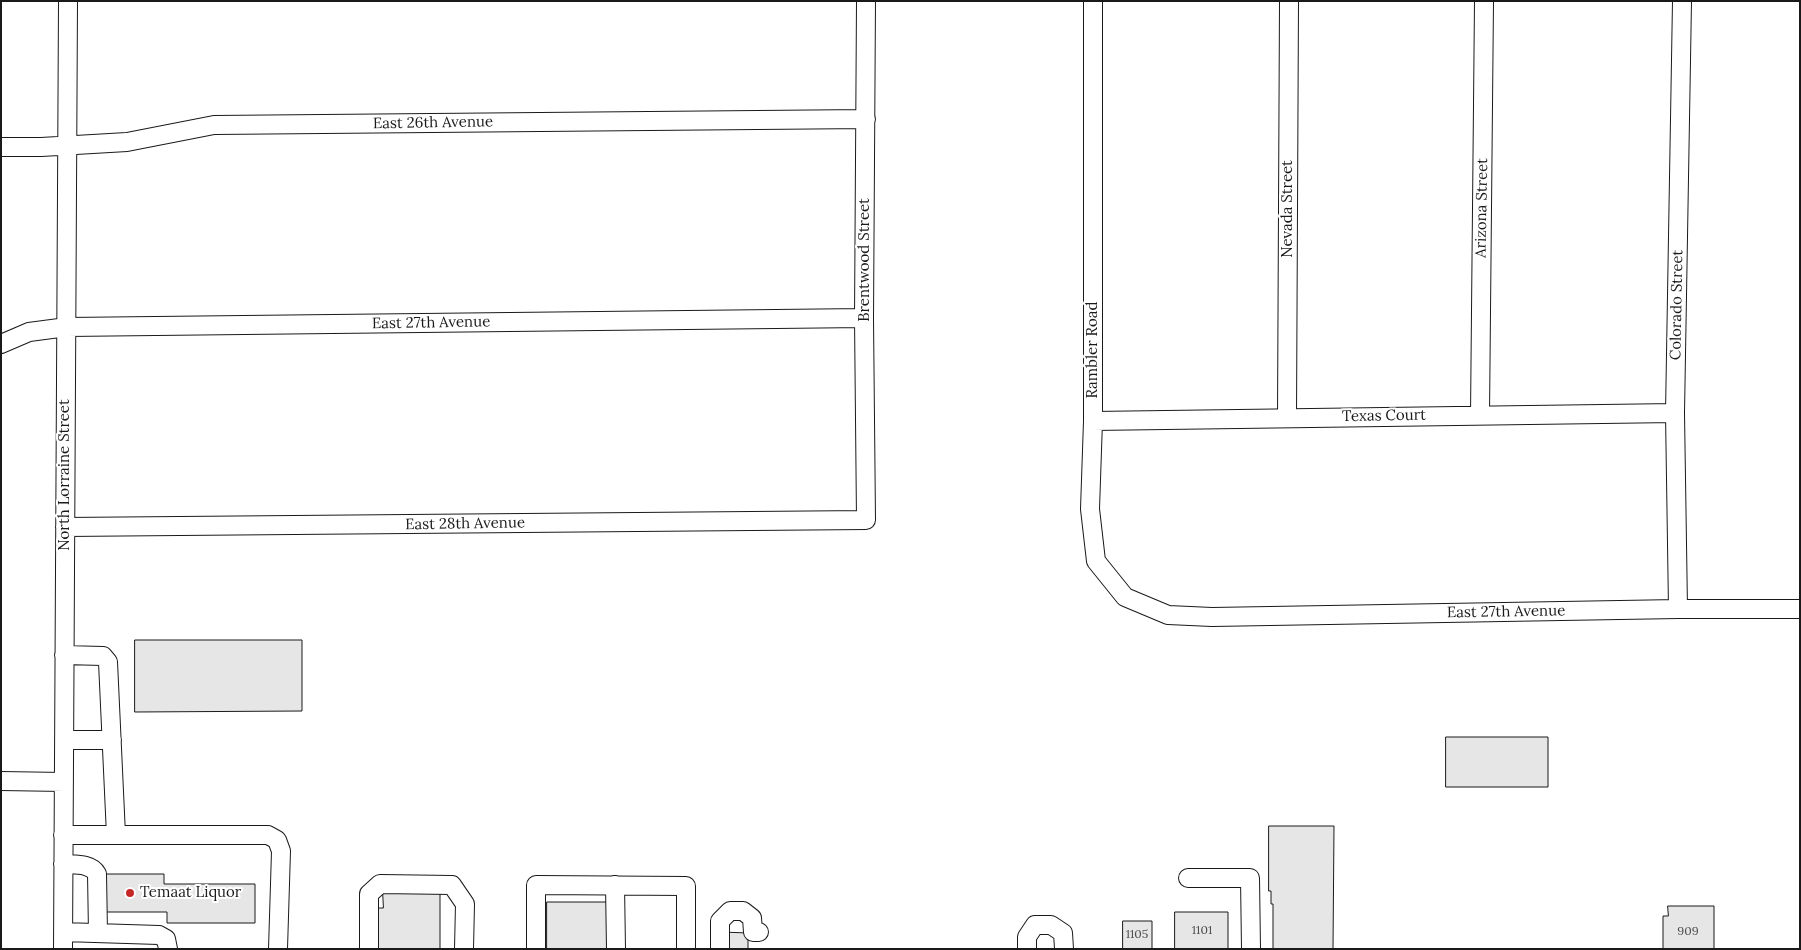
<!DOCTYPE html>
<html>
<head>
<meta charset="utf-8">
<style>
	body { margin:0 }
	#map { position:relative; width:1801px; height:950px; overflow:hidden; background:#fff; font-family:Lora,serif }
	canvas { display:block }
	.frame { position:absolute; inset:0; border:2px solid #1a1a1a; pointer-events:none }
</style>
</head>
<body>
<div id="map">
<canvas width="1801" height="950"></canvas>
<div class="frame"></div>
</div>
<script>
const g = document.querySelector('canvas').getContext('2d');
g.lineJoin = 'round';
function fill(path, color) { g.fillStyle = color; g.fill(path, 'evenodd'); }
function trace(path, color, width, dash) { g.strokeStyle = color; g.lineWidth = width; g.lineCap = dash ? 'butt' : 'round'; g.setLineDash(dash || []); g.stroke(path); }
function label(font, color, halo, rows, align = 'center') {
  g.font = font + ' Lora,serif'; g.lineWidth = 4; g.setLineDash([]); g.textBaseline = 'middle'; g.strokeStyle = halo; g.fillStyle = color; for (const [text, x, y, turn = 0] of rows) {
    g.save(); g.translate(x, y); g.rotate((+turn || 0) * Math.PI / 180); g.textAlign = isNaN(turn) ? turn : align; if (halo) g.strokeText(text, 0, 0); g.fillText(text, 0, 0); g.restore();
  }
}
const building = new Path2D(`
	M135 640H302V711L135 712Z
	M1446 737H1548V787H1446Z
	M1269 826H1334L1333 949H1273V904H1271V891H1269Z
	M105 874H164V884H255V923H167V912H105Z
	M383 891 440 892V949H377V908H383Z
	M547 902H610V949H547Z
	M1668 906H1714V949H1663V916H1668Z
	M1175 912H1228V949H1175Z
	M1123 921H1152V949H1123Z
	M722 932 748 933V949H721Z`);
fill(building, '#e6e6e6');
trace(building, '#1a1a1a', 1);
const minor = new Path2D(`
	M1093 1V421L1090 509 1096 561 1125 597 1168 615 1212 617 1678 609H1800
	M1 147H41L127 142 214 125 866 119
	M1 344 29 332 67 327 864 318
	M1480 415 1484 1
	M1287 417 1289 1
	M1093 421 1675 413
	M65 527 866 520 864 318 866 1
	M1678 609 1675 413 1682 1
	M64 655 103 656 108 662 116 835
	M64 740H112
	M1 781 64 782
	M63 835H268L277 840 281 851 278 949
	M63 864C75 865 91 863 97 874L98 933
	M1188 878H1250L1251 949
	M615 885 616 949
	M63 932 159 935 166 939 168 949
	M63 949 68 1
	M369 949V894L380 884 452 885 465 904 464 949
	M536 949V885L686 886V949
	M720 949V921L730 911H743L752 918 753 932H759
	M1027 949V937L1035 925H1051L1063 933 1064 949`);
trace(minor, '#1a1a1a', 20);
trace(minor, '#fff', 18);
for (const [x, y, r, color] of [
	[130,893,5,"#c62828"]
]) { const dot = new Path2D(); dot.arc(x, y, r, 0, 2 * Math.PI); g.fillStyle = color; g.fill(dot); trace(dot, '#fff', 2); }
label('12px', '#4d4d4d', null, [
	["1101",1202,931],
	["909",1688,932],
	["1105",1137,935]
]);
label('15px', '#1a1a1a', '#fff', [
	["East 26th Avenue",433,123,-1],
	["Arizona Street",1482,208,-89],
	["Nevada Street",1288,209,-90],
	["Brentwood Street",865,260,-90],
	["Colorado Street",1677,305,-89],
	["East 27th Avenue",431,323,-1],
	["Rambler Road",1093,350,-90],
	["Texas Court",1384,416,-1],
	["North Lorraine Street",65,475,-90],
	["East 28th Avenue",465,524,-1],
	["East 27th Avenue",1506,612,-1]
]);
label('15px', '#1a1a1a', '#fff', [
	["Temaat Liquor",140,893]
], 'left');
</script>
</body>
</html>
